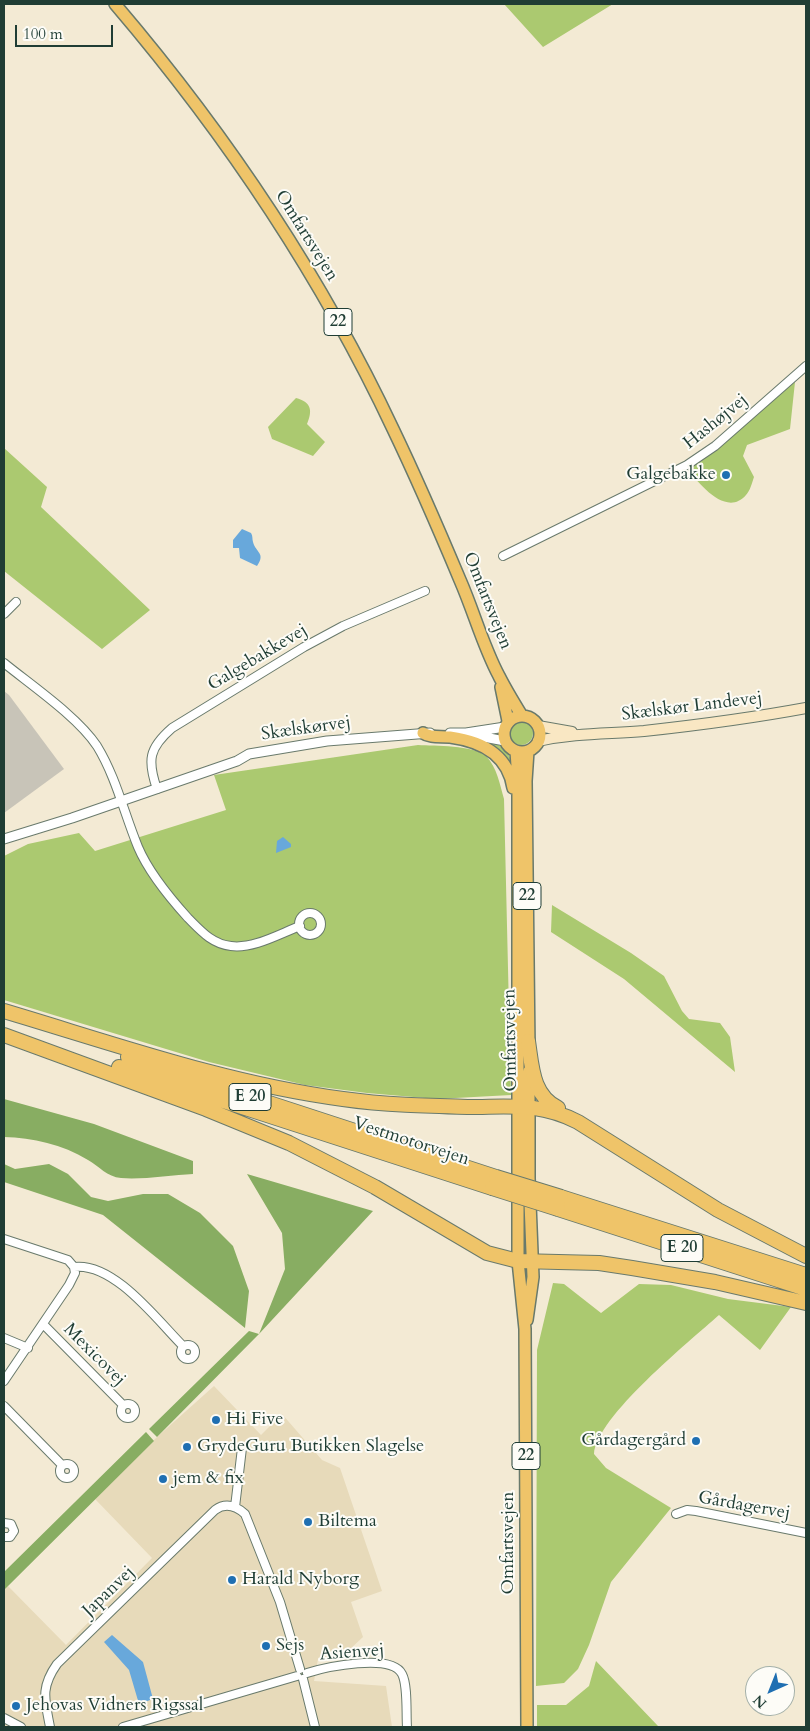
<!DOCTYPE html>
<html>
<head>
<meta charset="utf-8">
<style>
	body { margin:0 }
	#map { position:relative; width:810px; height:1731px; overflow:hidden; background:#f3ead4; font-family:Cardo,serif }
	canvas { display:block }
	.frame { position:absolute; inset:0; border:5px solid #1f3d34; pointer-events:none }
	.north { position:absolute; left:745px; top:1666px; width:50px; height:50px; box-sizing:border-box; background:#fdfcf7; border:1px solid #a4b0a9; border-radius:50%; rotate:224deg; font-size:14px; font-weight:700; line-height:20px; text-align:center; color:#1f3d34 }
	.north::after { content:''; display:block; margin:auto; width:18px; height:22px; background:#1f6fb2; clip-path:polygon(50% 0,100% 100%,50% 72%,0 100%) }
	.scale { position:absolute; left:15px; top:25px; width:98px; height:22px; box-sizing:border-box; border:2px solid #1f3d34; border-top:0; padding-left:6px; font-size:15px; line-height:18px; white-space:nowrap; color:#1f3d34; -webkit-text-stroke:4px #fdfcf7; paint-order:stroke }
</style>
</head>
<body>
<div id="map">
<canvas width="810" height="1731"></canvas>
<div class="frame"></div>
<div class="north">N</div>
<div class="scale">100 m</div>
</div>
<script>
const g = document.querySelector('canvas').getContext('2d');
g.lineJoin = 'round';
function fill(path, color) { g.fillStyle = color; g.fill(path, 'evenodd'); }
function trace(path, color, width, dash) { g.strokeStyle = color; g.lineWidth = width; g.lineCap = dash ? 'butt' : 'round'; g.setLineDash(dash || []); g.stroke(path); }
function label(font, color, halo, rows, align = 'center') {
  g.font = font + ' Cardo,serif'; g.lineWidth = 4; g.setLineDash([]); g.textBaseline = 'middle'; g.strokeStyle = halo; g.fillStyle = color; for (const [text, x, y, turn = 0] of rows) {
    g.save(); g.translate(x, y); g.rotate((+turn || 0) * Math.PI / 180); g.textAlign = isNaN(turn) ? turn : align; if (halo) g.strokeText(text, 0, 0); g.fillText(text, 0, 0); g.restore();
  }
}
fill(new Path2D(`
	M214 1386 261 1435 282 1414 322 1460 340 1468 382 1591 351 1602 363 1637 348 1651 318 1659 314 1681 386 1686 392 1727H4V1590L8 1586 66 1645 152 1558 95 1499 157 1437Z`), '#e7daba');
fill(new Path2D(`
	M4 691 9 695 64 769 4 813Z`), '#c8c4b8');
fill(new Path2D(`
	M504 4H613L543 47Z
	M795 382 790 429 747 445 743 456 754 477C752 483 750 491 746 495 726 518 699 483 687 469Z
	M296 398C311 402 313 410 307 424L325 442 313 456 272 439 268 427Z
	M4 448 47 487 41 507 150 610 102 649 4 571Z
	M509 733a12 12 0 1 1 24 0a12 12 0 1 1-24 0Z
	M479 738C506 746 510 749 515 777Z
	M418 745C435 746 473 745 486 756 497 767 500 785 504 799L511 1095 437 1099 367 1093 305 1085 209 1062 4 1000V856L28 844 79 833 95 851 226 810 214 775Z
	M552 905 631 953 664 976 682 1011 689 1019 720 1023 730 1037 735 1072 624 979 551 932Z
	M553 1283 564 1284 601 1313 639 1284 671 1285 728 1299 791 1307 760 1350 719 1315C690 1341 596 1417 594 1454L606 1468 671 1508 611 1582 589 1645 578 1669 564 1683 536 1686 537 1350Z
	M596 1661 658 1726 657 1727H537V1705H566L589 1686Z`), '#abc970');
fill(new Path2D(`
	M4 1099 94 1124 193 1161V1174C172 1175 141 1180 121 1178 107 1177 99 1166 88 1160 62 1144 33 1138 4 1137Z
	M4 1164 15 1169 49 1164 68 1174 91 1197 108 1201 143 1194H168L200 1213 233 1246 249 1291 245 1328 103 1215 4 1182Z
	M247 1174 373 1211 259 1334 157 1437 149 1429 249 1331 259 1334 285 1269 282 1233Z
	M146 1432 154 1441 4 1590V1572Z`), '#88ad62');
fill(new Path2D(`
	M242 529 251 533C253 536 252 539 253 542 256 553 266 553 257 566L240 558 239 548H233V540Z
	M283 837 291 844V847L276 853 277 841Z
	M112 1635 143 1662 153 1699 139 1704 129 1670 104 1642Z`), '#68a8db');
const minor = new Path2D(`
	M503 556 687 465 715 446 806 366
	M4 614 16 602
	M4 663C31 685 78 717 97 746 116 777 124 813 138 847 149 873 169 897 188 918 201 931 212 944 231 946 253 949 279 934 300 926
	M157 789C147 760 149 748 172 728L304 647 343 626 425 591
	M299 924a11 11 0 1 1 22 0a11 11 0 1 1-22 0Z
	M4 1239 68 1260 74 1267
	M74 1267C114 1262 157 1320 183 1346
	M44 1325 123 1405
	M4 1338 28 1348
	M181 1352a7 7 0 1 1 14 0a7 7 0 1 1-14 0Z
	M4 1381 69 1285 75 1273 74 1267
	M121 1411a7 7 0 1 1 14 0a7 7 0 1 1-14 0Z
	M4 1406 62 1465
	M60 1471a7 7 0 1 1 14 0a7 7 0 1 1-14 0Z
	M235 1507 242 1448
	M676 1514 687 1510 696 1511 806 1533
	M4 1523 11 1524 14 1531 10 1537H4
	M307 1673C326 1667 391 1653 402 1674 408 1685 406 1714 407 1727
	M303 1679 315 1727
	M4 1718 21 1727
	M50 1727C45 1700 40 1688 57 1664L215 1510C226 1502 236 1506 245 1514L280 1602 300 1669
	M123 1727 297 1676`);
const tertiary = new Path2D(`
	M450 733H466L505 727
	M473 735 505 741
	M4 839 72 818 237 761 249 754 327 741 430 733`);
const secondary = new Path2D(`
	M538 726 572 732
	M538 741C575 733 607 734 644 731 699 725 752 718 806 708`);
const primary = new Path2D(`
	M115 4C225 133 321 276 393 429 417 479 439 530 460 580 474 612 483 646 499 676 506 690 514 703 522 716
	M501 687 508 721
	M504 734a18 18 0 1 1 36 0a18 18 0 1 1-36 0Z
	M423 733C430 738 441 736 450 737 480 741 508 754 513 788
	M516 751 518 780V1261L525 1329 527 1727
	M528 751 526 781 529 1048
	M527 1320 533 1277 529 1178V1071`);
const motorway = new Path2D(`
	M4 1011C115 1044 228 1084 343 1099 385 1105 427 1106 468 1107 510 1107 539 1102 578 1122L718 1210 806 1256
	M4 1035 206 1109 289 1143 375 1187 487 1253 518 1261 599 1263 632 1268 715 1282 806 1303
	M528 1041C532 1067 532 1095 558 1108
	M128 1057 496 1177
	M119 1067 492 1188
	M561 1197 806 1275
	M558 1209 806 1289`);
trace(minor, '#697a6c', 10);
trace(tertiary, '#697a6c', 11);
trace(secondary, '#697a6c', 12);
trace(primary, '#697a6c', 14);
trace(motorway, '#697a6c', 16);
trace(minor, '#fff', 8);
trace(tertiary, '#fff', 9);
trace(secondary, '#f9e7c3', 10);
trace(primary, '#efc469', 11);
trace(motorway, '#efc469', 14);
const motorwayBridge = new Path2D(`
	M496 1177 561 1197
	M492 1188 558 1209`);
trace(motorwayBridge, '#697a6c', 16, []);
trace(motorwayBridge, '#efc469', 14);
for (const [x, y, r, color] of [
	[726,475,5,"#1f6fb2"],
	[216,1420,5,"#1f6fb2"],
	[696,1441,5,"#1f6fb2"],
	[187,1447,5,"#1f6fb2"],
	[163,1479,5,"#1f6fb2"],
	[308,1522,5,"#1f6fb2"],
	[232,1580,5,"#1f6fb2"],
	[266,1646,5,"#1f6fb2"],
	[16,1706,5,"#1f6fb2"]
]) { const dot = new Path2D(); dot.arc(x, y, r, 0, 2 * Math.PI); g.fillStyle = color; g.fill(dot); trace(dot, '#fdfcf7', 2); }
for (const [x, y, w] of [
	[338,322,28],
	[527,896,28],
	[250,1097,42],
	[682,1248,42],
	[526,1456,28]
]) { const box = new Path2D(); box.roundRect(x - w / 2, y - 13.5, w, 27, 4); g.fillStyle = '#fdfcf7'; g.fill(box); trace(box, '#1f3d34', 1); }
label('bold 16px', '#1f3d34', null, [
	["22",338,322],
	["22",527,896],
	["E 20",250,1097],
	["E 20",682,1248],
	["22",526,1456]
]);
label('18px', '#1f3d34', '#fdfcf7', [
	["Omfartsvejen",306,236,58],
	["Hashøjvej",716,422,-39],
	["Omfartsvejen",487,601,68],
	["Galgebakkevej",258,658,-31],
	["Skælskør Landevej",692,707,-7],
	["Skælskørvej",306,729,-8],
	["Omfartsvejen",511,1040,-91],
	["Vestmotorvejen",411,1142,18],
	["Mexicovej",94,1355,45],
	["Gårdagervej",744,1506,10],
	["Omfartsvejen",509,1543,-90],
	["Japanvej",109,1592,-44],
	["Asienvej",352,1653,-4]
]);
label('18px', '#1f3d34', '#fdfcf7', [
	["Galgebakke",716,475,"right"],
	["Hi Five",226,1420],
	["Gårdagergård",686,1441,"right"],
	["GrydeGuru Butikken Slagelse",197,1447],
	["jem & fix",173,1479],
	["Biltema",318,1522],
	["Harald Nyborg",242,1580],
	["Sejs",276,1646],
	["Jehovas Vidners Rigssal",26,1706]
], 'left');
</script>
</body>
</html>
